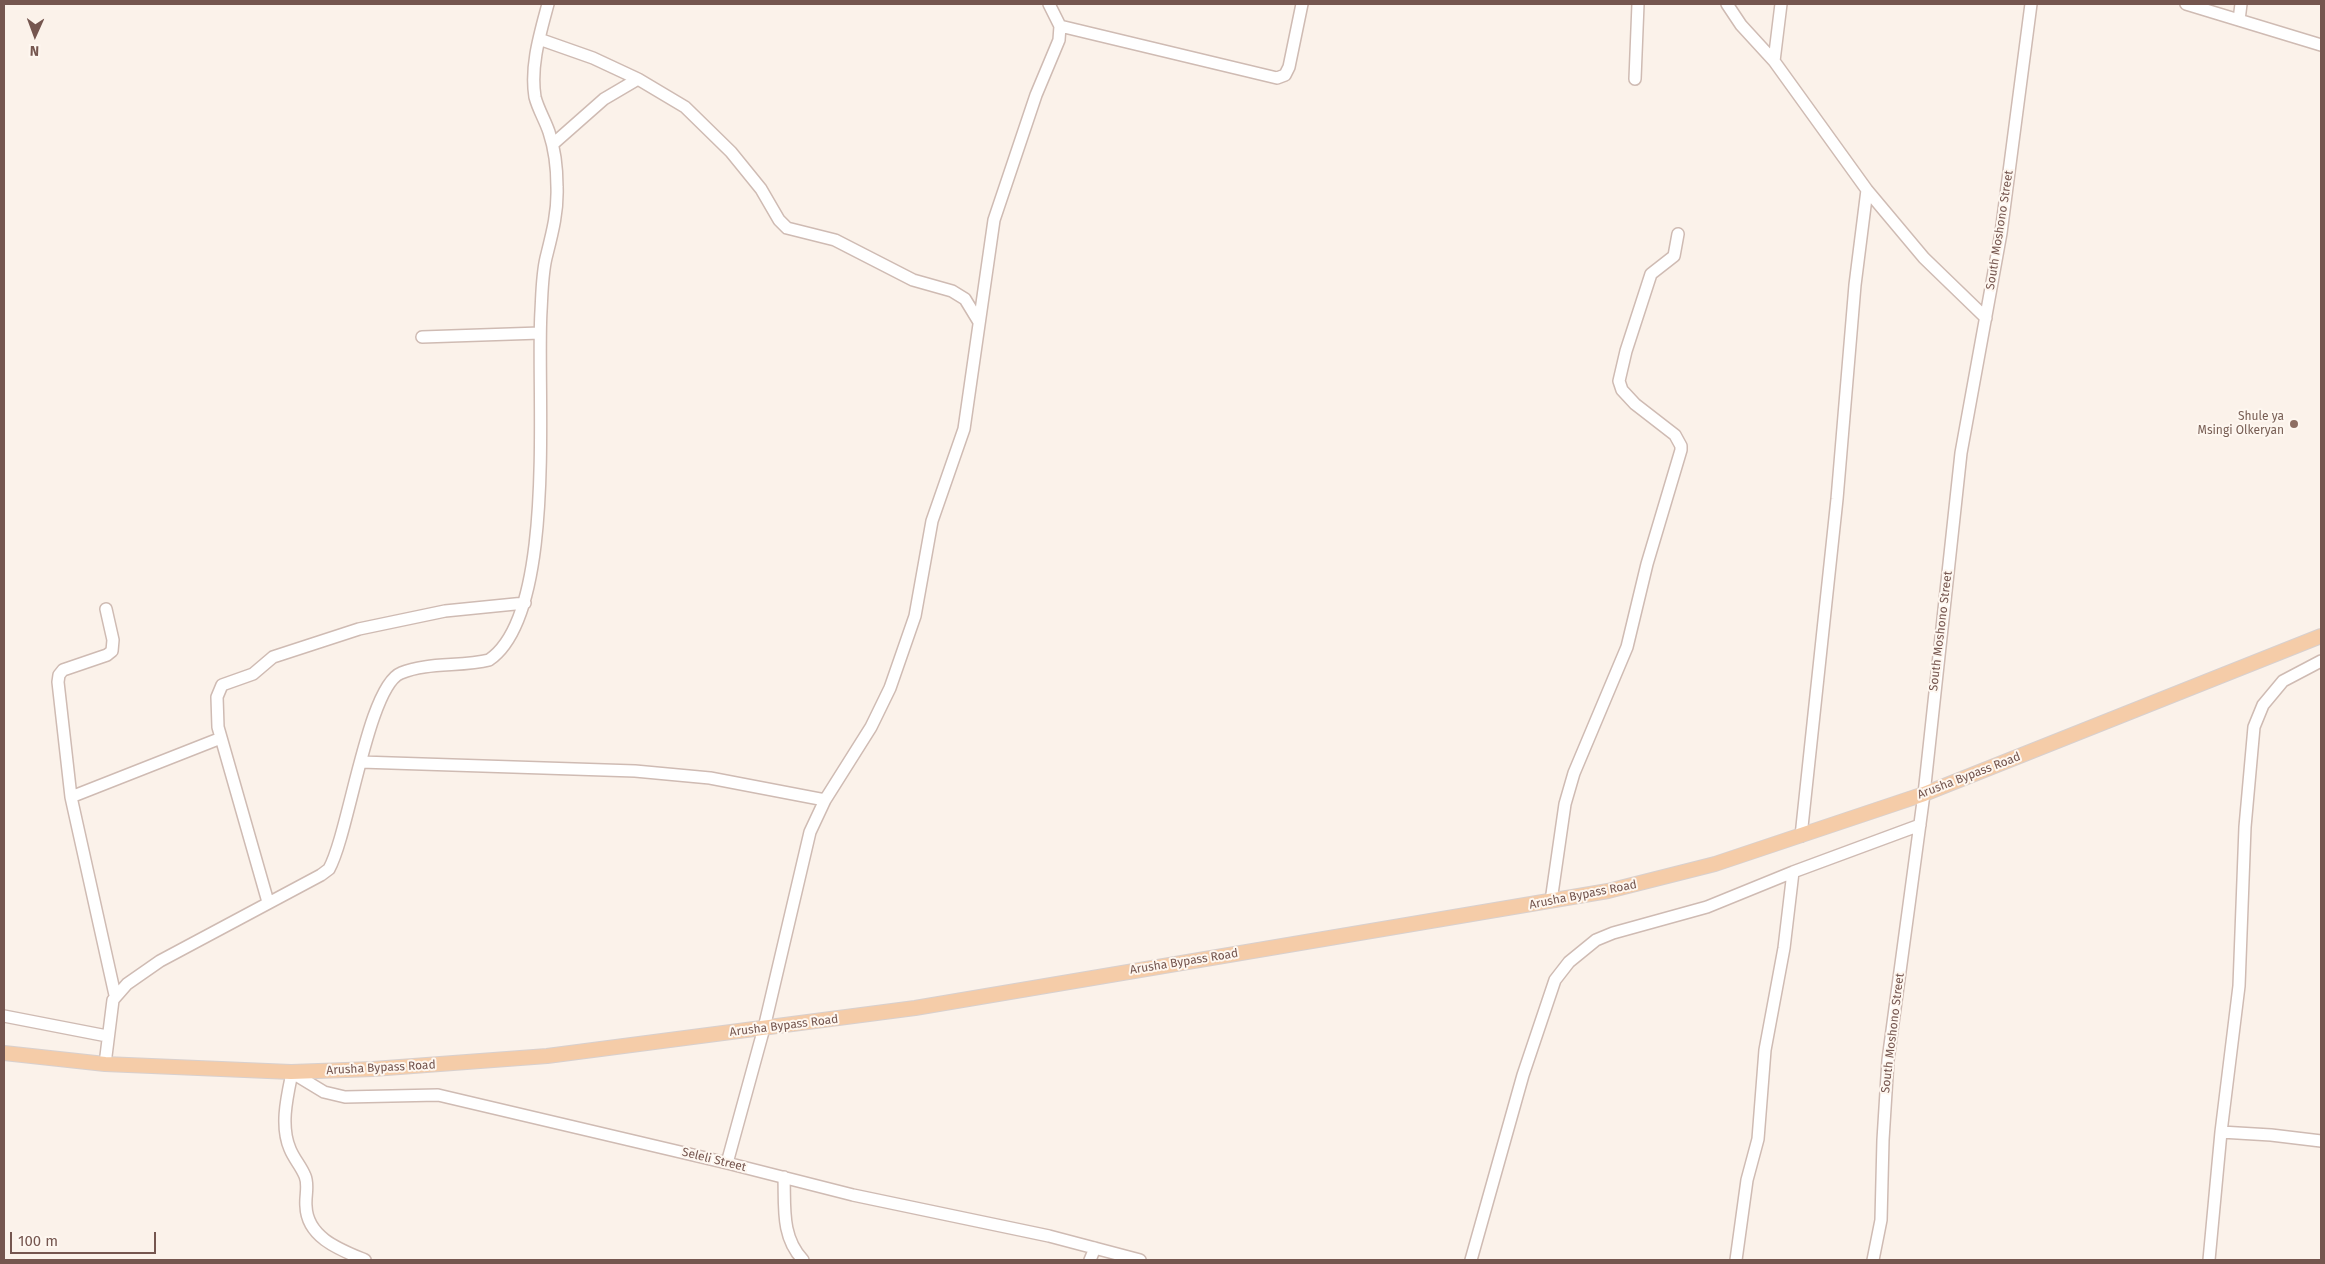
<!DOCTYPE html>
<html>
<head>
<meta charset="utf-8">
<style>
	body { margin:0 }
	#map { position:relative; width:2325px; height:1264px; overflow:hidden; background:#fbf2ea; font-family:"Fira Sans",sans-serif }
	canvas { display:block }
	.frame { position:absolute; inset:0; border:5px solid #75564f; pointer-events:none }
	.north { position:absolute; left:10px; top:10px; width:50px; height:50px; -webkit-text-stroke:4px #fef7f0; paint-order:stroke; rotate:182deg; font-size:14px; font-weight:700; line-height:20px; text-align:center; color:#75564f }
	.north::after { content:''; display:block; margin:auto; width:18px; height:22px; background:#75564f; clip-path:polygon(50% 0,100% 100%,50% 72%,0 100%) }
	.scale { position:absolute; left:10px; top:1232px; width:146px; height:22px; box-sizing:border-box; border:2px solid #75564f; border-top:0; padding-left:6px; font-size:15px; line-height:18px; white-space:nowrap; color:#75564f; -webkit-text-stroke:4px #fef7f0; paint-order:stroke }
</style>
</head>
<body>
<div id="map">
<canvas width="2325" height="1264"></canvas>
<div class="frame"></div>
<div class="north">N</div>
<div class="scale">100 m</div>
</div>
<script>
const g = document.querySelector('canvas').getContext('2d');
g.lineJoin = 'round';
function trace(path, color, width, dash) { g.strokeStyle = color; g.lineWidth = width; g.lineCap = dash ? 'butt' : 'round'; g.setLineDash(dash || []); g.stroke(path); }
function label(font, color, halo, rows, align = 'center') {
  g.font = font + ' "Fira Sans",sans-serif'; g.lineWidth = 4; g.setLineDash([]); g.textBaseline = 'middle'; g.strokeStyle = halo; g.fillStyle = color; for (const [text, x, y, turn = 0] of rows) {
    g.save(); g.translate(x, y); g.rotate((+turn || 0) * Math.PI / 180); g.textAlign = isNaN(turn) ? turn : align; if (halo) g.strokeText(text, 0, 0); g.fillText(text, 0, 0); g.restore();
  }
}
const minor = new Path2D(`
	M1727 4 1741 25 1774 61 1867 190 1924 258 1986 318
	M2186 4 2321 45
	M2239 20 2241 4
	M1060 26 1277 78 1285 75 1289 67 1302 4
	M539 39 593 58 638 79 685 107 731 152 761 189 779 220 787 228 835 240 913 280 952 291 965 299 979 322
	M1774 61 1781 4
	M1635 79 1638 4
	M553 144 604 99 638 79
	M422 337 540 333
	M106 609 113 640 112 651 107 655 63 670 59 675 58 682 71 797 115 995
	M361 762 635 771 710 778 825 800
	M71 797 221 738
	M1801 836 1837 499 1855 285 1867 190
	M1551 901 1565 804 1574 773 1627 647 1647 564 1681 450V446L1675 435 1635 404 1622 390 1619 381 1626 351 1651 274 1674 256 1678 234
	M268 902 218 727 217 697 222 685 253 674 273 657 359 629 445 611 525 603
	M4 1016 107 1036
	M105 1064 113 1000 127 984 160 961 321 875 329 869C349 833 368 686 401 673 427 662 462 667 489 660 558 613 536 390 541 311 542 294 542 275 546 258 552 234 558 212 557 187 557 169 555 150 549 132 545 120 538 109 535 97 530 66 540 34 548 4
	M291 1072 324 1092 345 1097 438 1095 727 1163 853 1195 1049 1236 1140 1260
	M292 1073C287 1097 280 1126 290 1149 294 1159 301 1166 305 1176 309 1185 305 1196 306 1206 307 1238 341 1250 365 1260
	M2221 1132 2271 1135 2321 1141
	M727 1163 764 1028 810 832 825 800 871 727 890 688 915 616 932 521 964 429 994 220 1036 95 1059 40 1060 26 1049 4
	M784 1177C785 1207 781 1237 803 1260
	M1090 1260 1095 1248
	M1471 1260 1523 1075 1555 980 1569 962 1596 940 1613 933 1707 907 1793 872 1920 825
	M1736 1260 1747 1180 1758 1139 1765 1050 1784 948 1793 872
	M1873 1260 1881 1220 1883 1140 1888 1060 1924 794 1961 453 2001 233 2031 4
	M2209 1260 2221 1132 2239 986 2245 827 2254 727 2263 705 2283 681 2321 661`);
const major = new Path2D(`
	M4 1053 105 1064 291 1072 373 1069 547 1056 915 1008 1608 891 1715 864 1924 794 2321 636`);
trace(minor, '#cfbbb3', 14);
trace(major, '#d8d0ce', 16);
trace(minor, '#fff', 11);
trace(major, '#f5cca8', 14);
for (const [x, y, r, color] of [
	[2294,424,5,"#8d6e63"]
]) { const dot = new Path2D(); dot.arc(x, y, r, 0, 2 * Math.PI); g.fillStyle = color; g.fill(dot); trace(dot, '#fef7f0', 2); }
label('12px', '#75564f', '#fef7f0', [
	["South Moshono Street",2000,230,-81],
	["South Moshono Street",1941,631,-83],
	["Arusha Bypass Road",1969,776,-21],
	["Arusha Bypass Road",1583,895,-11],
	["Arusha Bypass Road",1184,962,-9],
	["Arusha Bypass Road",784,1026,-7],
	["South Moshono Street",1893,1033,-83],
	["Arusha Bypass Road",381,1068,-3],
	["Seleli Street",714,1160,14]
]);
label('12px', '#785e54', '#fef7f0', [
	["Shule ya",2284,417],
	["Msingi Olkeryan",2284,431]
], 'right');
</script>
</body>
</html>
